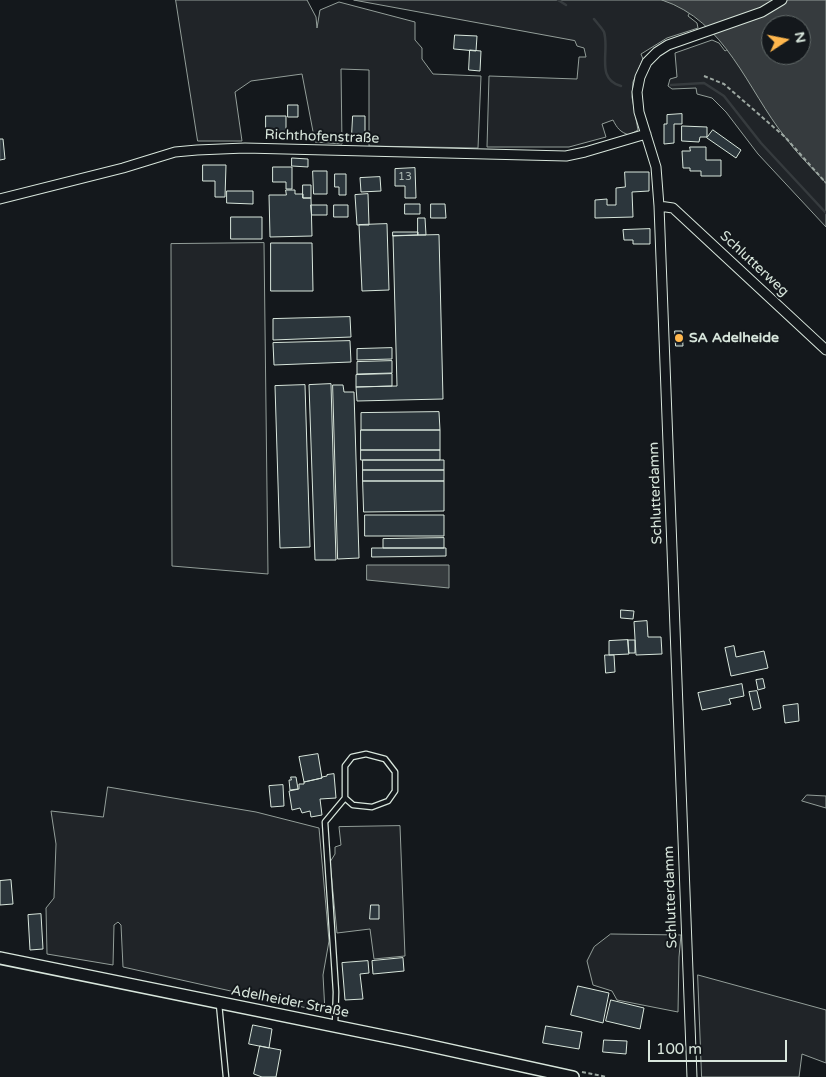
<!DOCTYPE html>
<html>
<head>
<meta charset="utf-8">
<style>
	body { margin:0 }
	#map { position:relative; width:826px; height:1077px; overflow:hidden; background:#14181c; font-family:"Varela Round",sans-serif }
	canvas { display:block }
	.north { position:absolute; left:761px; top:15px; width:50px; height:50px; box-sizing:border-box; background:#14181c; border:1px solid #626a69; border-radius:50%; rotate:79deg; font-size:14px; font-weight:700; line-height:20px; text-align:center; color:#d8e6dc }
	.north::after { content:''; display:block; margin:auto; width:18px; height:22px; background:#ffb74d; clip-path:polygon(50% 0,100% 100%,50% 72%,0 100%) }
	.scale { position:absolute; left:648px; top:1040px; width:139px; height:22px; box-sizing:border-box; border:2px solid #d8e6dc; border-top:0; padding-left:6px; font-size:15px; line-height:18px; white-space:nowrap; color:#d8e6dc; -webkit-text-stroke:4px #14181c; paint-order:stroke }
</style>
</head>
<body>
<div id="map">
<canvas width="826" height="1077"></canvas>
<div class="north">N</div>
<div class="scale">100 m</div>
</div>
<script>
const g = document.querySelector('canvas').getContext('2d');
g.lineJoin = 'round';
function fill(path, color) { g.fillStyle = color; g.fill(path, 'evenodd'); }
function trace(path, color, width, dash) { g.strokeStyle = color; g.lineWidth = width; g.lineCap = dash ? 'butt' : 'round'; g.setLineDash(dash || []); g.stroke(path); }
function label(font, color, halo, rows, align = 'center') {
  g.font = font + ' "Varela Round",sans-serif'; g.lineWidth = 4; g.setLineDash([]); g.textBaseline = 'middle'; g.strokeStyle = halo; g.fillStyle = color; for (const [text, x, y, turn = 0] of rows) {
    g.save(); g.translate(x, y); g.rotate((+turn || 0) * Math.PI / 180); g.textAlign = isNaN(turn) ? turn : align; if (halo) g.strokeText(text, 0, 0); g.fillText(text, 0, 0); g.restore();
  }
}
const green = new Path2D(`
	M176 0H307L316 17 317 28 320 10 339 2 415 22V40L422 48V59L433 74 481 76 478 148 369 146V70L341 69 342 144 315 142 302 74 251 81 235 92 242 141H198Z
	M354 0H771L691 10 688 16 697 23 698 28 667 38 641 54 643 59 633 82 632 97 638 130 629 135C620 132 617 128 613 120L602 124 606 137 569 147H487L489 76 577 79 579 57H586L584 48 577 46 575 41Z
	M826 7V227L758 154 726 112 712 98 697 94 696 88 672 89 668 86 670 79 677 77 675 53 712 40 719 43 725 51 730 48 726 39ZM771 25H801V55H771Z
	M264 243 268 574 172 566 171 244Z
	M108 787 256 812 319 828 329 941 323 975 325 1012 123 967 121 925 118 922 114 925 113 965 47 954 46 908 54 898 56 844 51 811 103 817Z
	M807 795 826 796V808L802 801Z
	M400 826 405 956 374 959 370 929 337 933 330 862 335 854V847L341 845 339 827Z
	M611 934 681 935 679 957 678 1012 617 1000 612 991 593 985 587 961 594 947Z
	M698 975 826 1010V1063L802 1054 799 1077H702Z`);
fill(green, '#202428');
trace(green, '#939e99', 1);
const water = new Path2D(`
	M662 0H826V183C812 168 797 154 785 137 747 89 726 21 662 0ZM771 25H801V55H771Z
	M367 565H449V588L367 580Z`);
fill(water, '#363b3e');
trace(water, '#939e99', 1);
trace(new Path2D(`
	M558 0 566 5
	M594 19C597 23 602 28 604 32 610 51 595 79 621 86
	M671 85 704 83 724 96 761 143 826 213`), '#363b3e', 2.5);
const building = new Path2D(`
	M455 35 477 36 476 51 454 49Z
	M470 50 481 51 480 71 469 70Z
	M288 105H298V117H288Z
	M682 114V124H674V143L664 144V124H667V115Z
	M266 116H286V133H266Z
	M353 116H365V135H352Z
	M682 126 707 127V137H700L699 142 682 141Z
	M713 130 741 150 736 158 707 138Z
	M0 139H3L5 159 0 160Z
	M690 147H706V160H721V176H701V171H690V168H683L682 151H690Z
	M292 158 308 159V167L292 166Z
	M203 165H226L225 197H215V181H203Z
	M273 167H292V189H286V182H273Z
	M415 168 416 198H405V186H395V169Z
	M313 171H327V194H314Z
	M625 172H649V191L632 192 633 217 595 218V200L607 199V205H616V188L625 187Z
	M335 174H346V195H339V187H335Z
	M380 177 381 191 361 192 360 178Z
	M303 185H311V198H303Z
	M286 190H295V194H303V198H311L312 236 270 237 269 195H286Z
	M227 191H253V204L227 203Z
	M368 194 369 225H357L355 195Z
	M405 204H420V214H405Z
	M431 204H445L446 218H431Z
	M311 205H327V215H312Z
	M334 205H348V217H334Z
	M231 217H262V239H231Z
	M418 218H425L426 235H418Z
	M387 224 389 290 362 291 359 225Z
	M650 229V244H633V240H624L623 230Z
	M393 232H418V235L393 236Z
	M439 235 443 399 357 401 356 387 397 386 393 236Z
	M271 243H312L313 291H271Z
	M350 317 351 337 273 340V319Z
	M675 331H682L683 346H676Z
	M350 341 351 362 274 365 273 343Z
	M392 348V359L357 360V349Z
	M392 361V373L357 374V362Z
	M392 374V386L356 387V375Z
	M331 384 336 560H315L309 385Z
	M305 385 310 547 280 548 275 386Z
	M333 385H343L344 392H354L359 558 338 559Z
	M439 412 440 430H361V413Z
	M361 430H440V450H361Z
	M361 450H440V460H361Z
	M363 460H444V470H363Z
	M363 470H444V481H363Z
	M363 481H444V511L364 512Z
	M365 515H444V536H365Z
	M444 538V548H383V539Z
	M372 548H446V556L372 557Z
	M621 610 634 611 633 619 621 618Z
	M647 621 648 637H661L662 654 636 655 634 622Z
	M628 640H635V653H629Z
	M628 640 629 654 609 655V641Z
	M734 646 736 657 764 651 768 668 731 676 725 648Z
	M605 655H614L615 672 606 673Z
	M763 679 765 688 758 690 756 680Z
	M742 684 744 696 729 699 731 704 702 710 698 693Z
	M757 691 761 708 753 710 749 692Z
	M798 704 799 721 785 723 783 706Z
	M318 754 322 778 304 782 299 757Z
	M334 774 336 798 320 799 322 815 311 817 310 811 302 813 300 808 292 810 289 791 299 789V784H304V782L322 778V777L327 776V775Z
	M291 777H296L298 789 290 790 289 780H291Z
	M283 785 284 806 271 807 269 786Z
	M11 880 13 904 0 905V881Z
	M371 905H379V919H370Z
	M41 914 43 949 30 950 28 915Z
	M403 958 404 971 373 974 372 961Z
	M368 961 369 973 360 974 363 999 345 1000 342 963Z
	M578 986 609 993 603 1023 571 1015Z
	M611 1000 644 1008 640 1029 606 1021Z
	M253 1025 272 1029 269 1048 249 1044Z
	M546 1026 582 1032 579 1049 543 1043Z
	M604 1040 627 1041 626 1054 603 1052Z
	M260 1046 281 1050 276 1077H262L254 1074Z`);
fill(building, '#2c363c');
trace(building, '#d8e6dc', 1);
const lane = new Path2D(`
	M219 1004 226 1077
	M335 1025 336 992 325 822 345 798V766L352 757 366 754 385 759 395 772V791L388 801 372 807 353 805 345 798`);
const street = new Path2D(`
	M0 199 123 168 175 152 197 150 245 148 566 156 585 152 646 134
	M659 206 673 208 826 350
	M692 1077 659 206 656 167 639 112 637 92 640 77 647 62 657 52 668 45 762 12 782 0`);
const secondary = new Path2D(`
	M0 958 408 1041 573 1077`);
trace(lane, '#d8e6dc', 7);
trace(street, '#d8e6dc', 11);
trace(secondary, '#d8e6dc', 14);
trace(new Path2D(`
	M704 76 724 84 785 137 826 183
	M582 1072 607 1077`), '#9da8a2', 2, [4, 2.5]);
trace(lane, '#14181c', 4.5);
trace(street, '#14181c', 9);
trace(secondary, '#14181c', 11);
for (const [x, y, r, color] of [
	[679,338,5,"#ffb74d"]
]) { const dot = new Path2D(); dot.arc(x, y, r, 0, 2 * Math.PI); g.fillStyle = color; g.fill(dot); trace(dot, '#14181c', 2); }
label('11px', '#adbab4', null, [
	["13",405,177]
]);
label('14px', '#d8e6dc', '#14181c', [
	["Richthofenstraße",322,137,2],
	["Schlutterweg",754,264,43],
	["Schlutterdamm",656,493,-92],
	["Schlutterdamm",671,897,-92],
	["Adelheider Straße",290,1002,11]
]);
label('bold 14px', '#d8e6dc', '#14181c', [
	["SA Adelheide",689,338]
], 'left');
</script>
</body>
</html>
